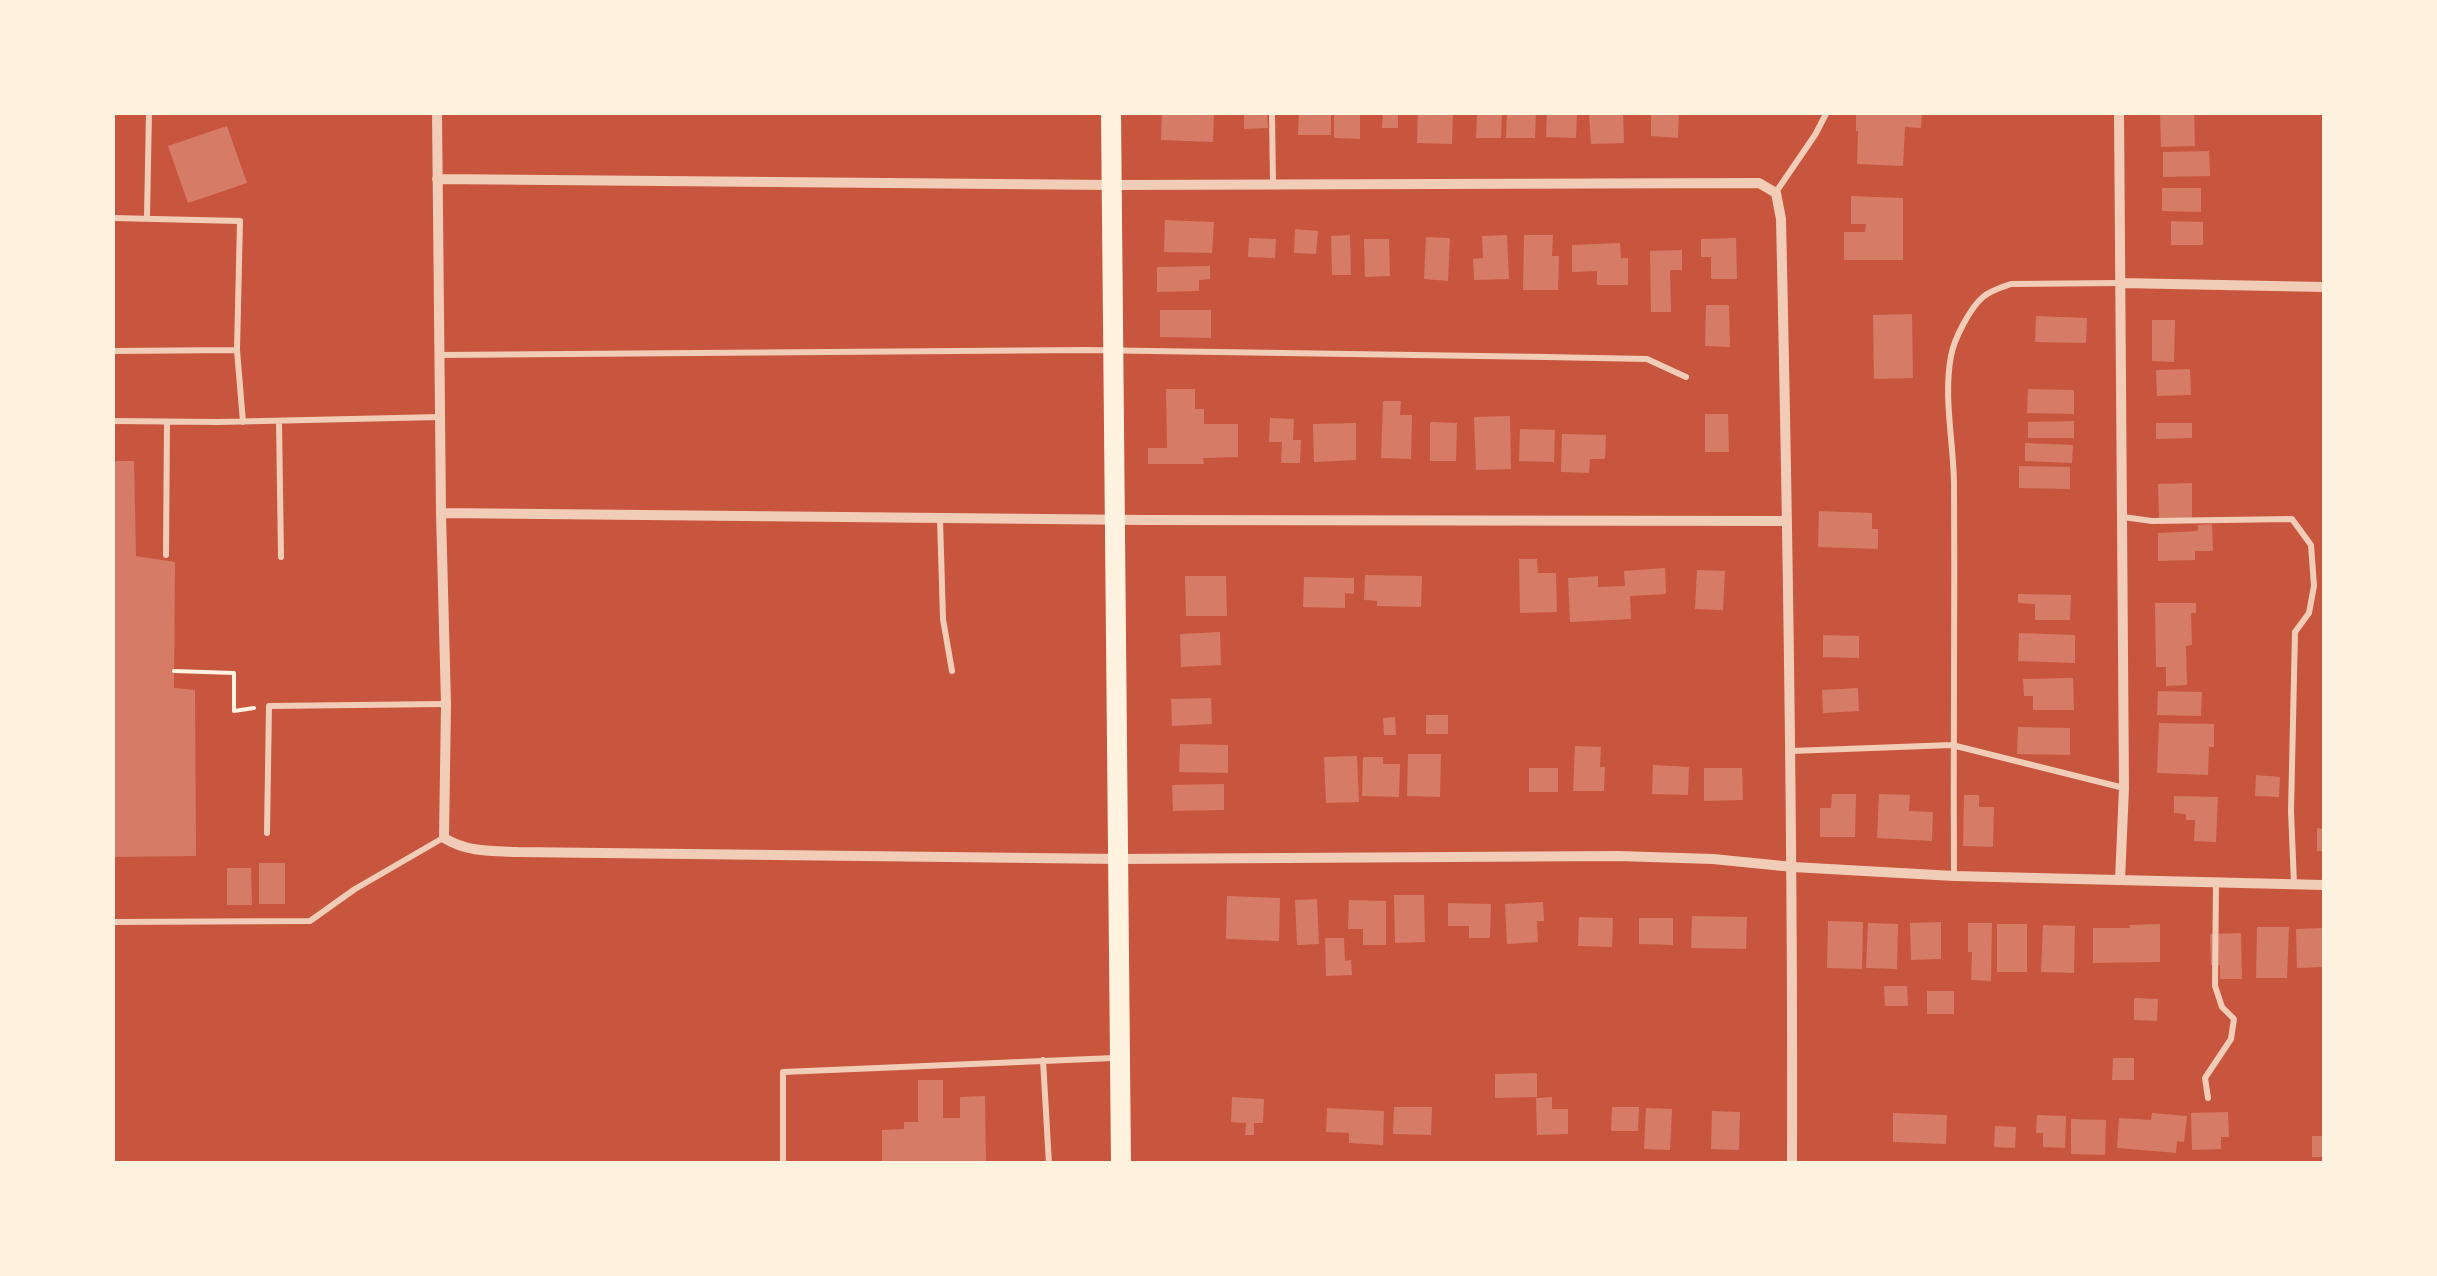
<!DOCTYPE html>
<html>
<head>
<meta charset="utf-8">
<style>
	body { margin:0 }
	#map { position:relative; width:2437px; height:1276px; overflow:hidden; background:#c8553d; font-family:"Source Serif 4",serif }
	canvas { display:block }
	.frame { position:absolute; inset:0; border:115px solid #fff3e0; pointer-events:none }
</style>
</head>
<body>
<div id="map">
<canvas width="2437" height="1276"></canvas>
<div class="frame"></div>
</div>
<script>
const g = document.querySelector('canvas').getContext('2d');
g.lineJoin = 'round';
function fill(path, color) { g.fillStyle = color; g.fill(path, 'evenodd'); }
function trace(path, color, width, dash) { g.strokeStyle = color; g.lineWidth = width; g.lineCap = dash ? 'butt' : 'round'; g.setLineDash(dash || []); g.stroke(path); }
fill(new Path2D(`
	M1162 112 1214 113 1213 142 1161 140Z
	M1244 112H1267L1268 128 1244 129Z
	M1299 112H1331V135H1298Z
	M1334 112H1360V139L1334 138Z
	M1383 112H1395V115H1398V128H1382Z
	M1418 112H1453L1452 144 1417 143Z
	M1477 112H1502L1501 138H1476Z
	M1507 112H1536L1535 138H1506Z
	M1547 112H1577L1576 138 1546 137Z
	M1589 112H1623L1624 143 1591 144Z
	M1651 112H1679L1678 138 1651 136Z
	M1856 112H1922L1921 128 1905 127 1903 166 1857 164 1858 131H1856Z
	M2160 112H2194L2195 146 2161 147Z
	M227 126 247 183 188 203 168 146Z
	M2209 151 2210 176 2163 177V152Z
	M2162 188H2201V212L2162 211Z
	M1851 196 1903 198V260H1844V232H1865L1866 224H1851Z
	M1165 220 1214 222 1212 253 1164 252Z
	M2171 221 2203 222V245H2171Z
	M1295 229 1318 231 1316 254 1294 253Z
	M1350 235 1351 275H1332L1331 236Z
	M1507 235 1509 279 1474 280 1473 259 1483 258 1482 236Z
	M1524 235H1553L1552 256H1559L1558 290H1523Z
	M1426 237 1450 238 1448 281 1424 279Z
	M1249 238 1276 239 1275 258 1248 257Z
	M1736 238 1737 279H1711V257H1701V239Z
	M1364 239H1389L1390 276 1365 277Z
	M1620 243 1621 258H1628V285H1597V271L1572 272V245Z
	M1682 250V270H1670L1671 312H1651L1650 251Z
	M1210 266V279L1199 280V291L1157 292V267Z
	M1706 305H1729L1730 347 1705 346Z
	M1160 310H1211V338L1160 337Z
	M1912 314 1913 378 1874 379 1873 315Z
	M2036 316 2087 318 2086 343 2035 342Z
	M2152 320H2175L2174 362 2152 361Z
	M2190 369 2191 395 2157 396 2156 370Z
	M1166 389H1195V409H1204V424H1238V457L1203 458 1204 464H1148V448H1167Z
	M2028 389 2074 390V414L2027 413Z
	M1383 401H1401L1400 415H1412L1411 459 1381 458Z
	M1705 414H1728L1729 452H1705Z
	M1510 416 1511 469 1476 470 1474 417Z
	M1270 418 1294 419 1293 440H1301L1300 463H1281L1282 442H1269Z
	M2074 421V438H2028V422Z
	M1430 422 1457 423 1456 461H1430Z
	M1356 423V460L1314 462 1313 424Z
	M2156 423H2192V438L2156 439Z
	M1520 429 1555 430 1554 462 1519 461Z
	M1562 434 1606 435 1605 459H1590L1589 473 1561 472Z
	M2025 443 2073 445 2072 463 2025 461Z
	M112 461H134L136 556 175 562 174 688 195 690 196 856 112 857Z
	M2019 466 2070 467V489L2019 488Z
	M2192 483V519H2159L2158 484Z
	M1819 511 1872 513V529H1878V549L1818 547Z
	M2212 524 2213 551H2195V560L2158 561V533L2198 531V525Z
	M1519 559H1537L1538 573H1556L1557 612 1520 613Z
	M1665 568 1666 594 1630 596 1631 619 1570 622 1568 578 1598 576V587L1625 586 1624 571Z
	M1697 570 1725 571 1723 610 1695 609Z
	M1365 575 1422 576 1421 607 1377 606V601L1364 600Z
	M1185 576H1226L1227 616H1186Z
	M1304 577 1354 578V594L1345 593V608L1303 607Z
	M2018 594 2071 595 2070 620H2035V604L2018 603Z
	M2155 603H2196V613H2191L2192 645 2186 646 2187 685 2166 686V667H2156Z
	M1220 632 1221 665 1181 667 1180 634Z
	M2019 633 2075 635V663L2018 661Z
	M1823 635 1859 636V658L1823 657Z
	M2073 678 2074 710H2033V696H2024L2023 679Z
	M1858 688 1859 711 1823 713 1822 690Z
	M2158 691 2202 692 2201 716 2157 715Z
	M1211 698 1212 724 1172 726 1171 699Z
	M1426 715H1448V734H1426Z
	M1395 717 1396 735H1384L1383 718Z
	M2159 723 2214 724V747H2209L2208 775 2157 773Z
	M2018 727 2070 728V755L2017 754Z
	M1180 744 1228 745V773L1179 772Z
	M1575 746 1601 747 1600 767H1605L1604 791H1573Z
	M1408 754H1441L1440 797 1407 796Z
	M1357 756 1359 802 1326 803 1324 757Z
	M1363 757H1383V764H1400L1399 797 1362 796Z
	M1653 765 1689 767 1688 795 1652 794Z
	M1529 768H1558V792H1529Z
	M1704 768H1742L1743 800 1704 801Z
	M2256 775 2280 777 2279 797 2255 796Z
	M1224 784V810L1173 811 1172 785Z
	M1832 794H1856L1855 837H1820V808H1831Z
	M1879 794 1910 795 1909 811 1933 812 1932 841 1877 838Z
	M1964 795H1979V807H1994L1993 847 1963 846Z
	M2174 796 2218 797 2216 842 2194 841 2195 820H2186V814L2174 813Z
	M2317 828 2324 829V851H2317Z
	M259 863H285V904H259Z
	M227 868H251L252 905H227Z
	M1394 895H1424L1425 942 1395 943Z
	M1227 896 1280 898 1279 941 1226 939Z
	M1317 899 1319 944 1297 945 1295 900Z
	M1349 900 1386 901V945H1363V929H1348Z
	M1543 902 1544 921H1537L1538 942 1507 944 1505 904Z
	M1448 903 1491 904 1490 938H1469V926H1448Z
	M1692 916 1747 917 1746 949 1691 948Z
	M1579 917 1613 918 1612 947 1578 946Z
	M1639 918H1673V945L1639 944Z
	M1828 921 1863 922 1862 969 1827 968Z
	M1941 922V959L1911 960 1910 923Z
	M1868 923 1898 924 1897 969 1866 968Z
	M1968 923H1992L1991 981 1971 980 1972 952H1968Z
	M1997 924H2027V972H1997Z
	M2160 924V962L2093 963V928H2130L2129 925Z
	M2043 925 2075 926 2074 973 2041 972Z
	M2257 927H2289L2287 978H2256Z
	M2324 928V967L2297 968 2296 929Z
	M2241 933 2242 979H2220V965H2211L2210 934Z
	M1325 938H1344L1345 961 1351 960 1352 975 1326 976Z
	M1884 986H1907L1908 1006H1885Z
	M1927 991H1954V1014H1927Z
	M2134 998 2158 999 2157 1021 2134 1020Z
	M2113 1058H2134V1080H2112Z
	M1537 1073V1097L1495 1098V1074Z
	M918 1080H943V1118H960V1097L985 1096 986 1164H882V1130L904 1129V1122H918Z
	M1232 1097 1264 1099 1263 1123H1254V1135H1245L1246 1123 1231 1122Z
	M1552 1097V1109H1568V1134L1537 1135 1536 1098Z
	M1394 1107H1432L1431 1135 1393 1134Z
	M1612 1107H1639L1638 1131H1611Z
	M1327 1108 1384 1111 1383 1145 1349 1143V1133L1326 1132Z
	M1646 1108 1672 1109 1670 1150 1644 1149Z
	M1712 1111 1740 1112 1739 1150 1711 1149Z
	M2228 1112 2229 1137H2221V1149L2192 1150 2191 1113Z
	M1893 1113 1947 1115 1946 1144 1893 1142Z
	M2152 1113 2187 1116 2184 1142 2177 1141 2176 1153 2117 1148 2119 1118 2151 1120Z
	M2037 1115 2066 1116 2065 1148 2043 1147V1133H2036Z
	M2071 1119 2106 1120 2105 1155 2071 1154Z
	M1995 1126 2016 1127 2015 1148 1994 1147Z
	M2312 1136H2324V1157H2312Z`), '#d67c66');
trace(new Path2D(`
	M174 671 234 673V711L254 708`), '#fff3e0', 4);
trace(new Path2D(`
	M1272 112 1273 185
	M1776 192 1815 135 1827 112
	M147 217 149 112
	M112 218 240 221 237 350 243 422
	M112 351 237 350
	M439 355 1086 350 1546 357 1647 359 1686 377
	M112 421 218 422 440 417
	M279 421 281 557
	M2123 517 2152 521 2292 519 2311 545 2314 586 2309 613 2295 632 2291 811 2294 884
	M940 519 943 619 952 671
	M166 555 167 422
	M1791 751 1952 745 2124 788
	M267 833 269 706 445 704
	M1954 876C1953 746 1955 616 1954 486 1954 444 1943 398 1951 356 1954 339 1970 308 1983 297 1991 290 2002 287 2011 284L2120 283
	M112 922 310 921 355 889 443 838
	M1043 1060 1049 1164
	M2208 1098 2205 1078 2231 1039 2234 1019 2222 1007 2215 986 2216 882
	M783 1164V1072L1114 1058`), '#f1ccb7', 6);
trace(new Path2D(`
	M437 112 441 513 446 704 444 838C467 852 490 851 517 852L1119 859 1618 856 1713 859 1793 867 1954 876 2324 885
	M2119 112 2124 788 2120 880
	M437 179 1112 185 1759 183 1776 193 1781 219C1788 534 1793 848 1792 1164
	M2120 283 2324 287
	M441 513 1145 520 1787 521`), '#f1ccb7', 10);
trace(new Path2D(`
	M1111 112 1121 1164`), '#fff3e0', 20);
</script>
</body>
</html>
